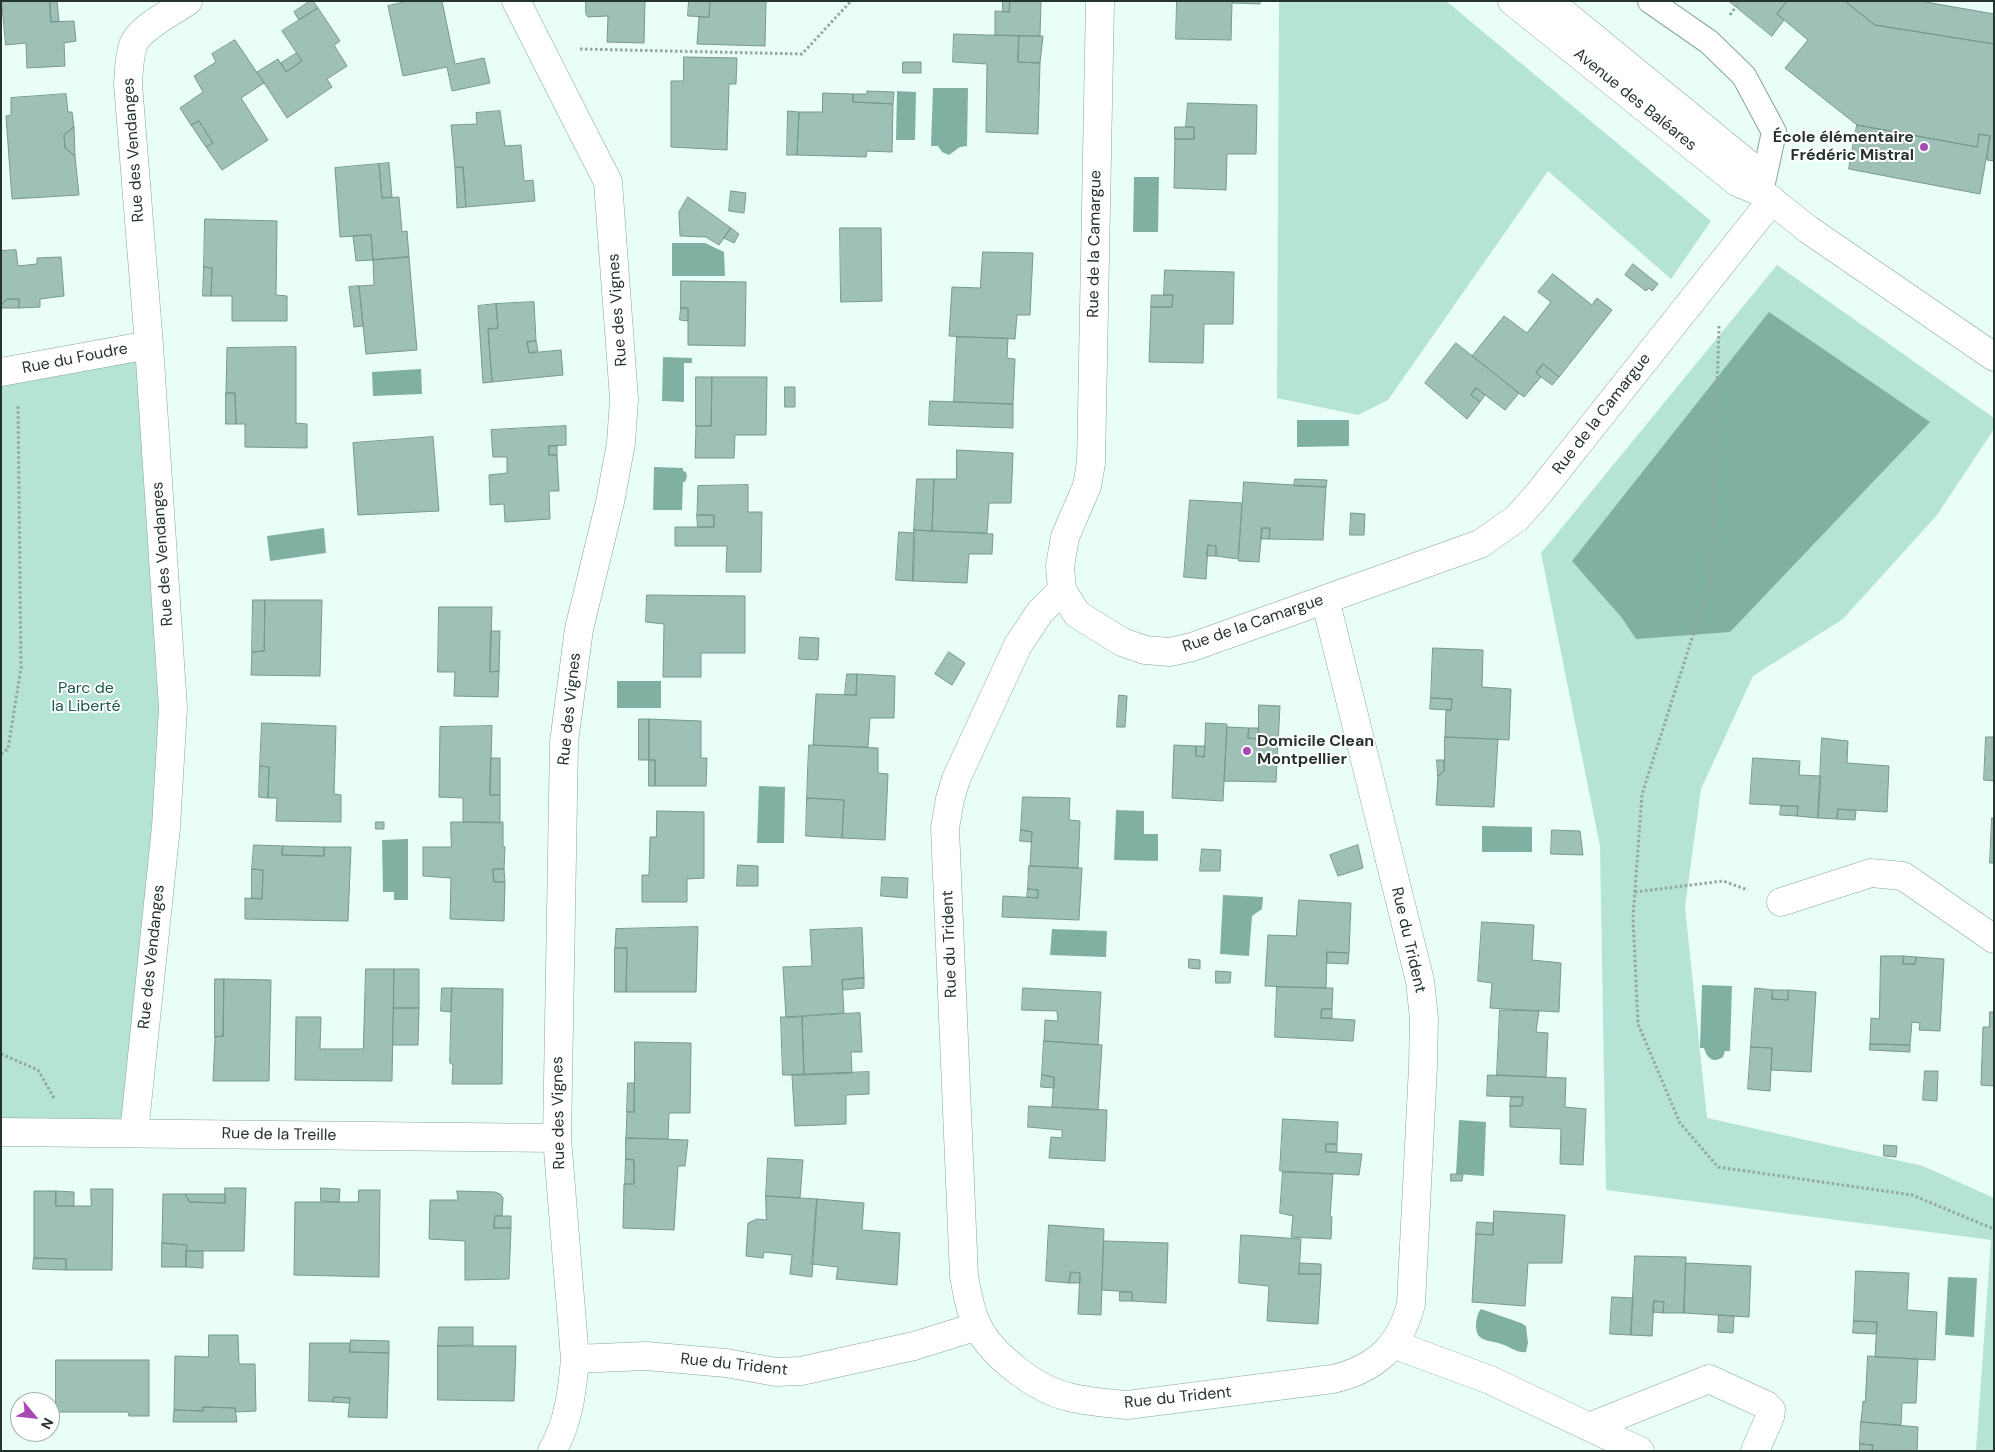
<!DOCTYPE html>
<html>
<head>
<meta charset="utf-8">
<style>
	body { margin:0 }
	#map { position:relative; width:1995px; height:1452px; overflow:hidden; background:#e9fef7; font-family:"DM Sans",sans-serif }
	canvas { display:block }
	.frame { position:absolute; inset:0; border:2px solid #26342f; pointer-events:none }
	.north { position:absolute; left:10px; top:1392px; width:50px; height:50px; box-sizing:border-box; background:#fff; border:1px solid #a8aeac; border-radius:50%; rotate:118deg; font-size:14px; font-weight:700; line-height:20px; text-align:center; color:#26342f }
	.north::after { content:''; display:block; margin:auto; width:18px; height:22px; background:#a94ab3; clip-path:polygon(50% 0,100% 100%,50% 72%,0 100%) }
</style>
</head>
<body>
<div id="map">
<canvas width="1995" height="1452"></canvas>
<div class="frame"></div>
<div class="north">N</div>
</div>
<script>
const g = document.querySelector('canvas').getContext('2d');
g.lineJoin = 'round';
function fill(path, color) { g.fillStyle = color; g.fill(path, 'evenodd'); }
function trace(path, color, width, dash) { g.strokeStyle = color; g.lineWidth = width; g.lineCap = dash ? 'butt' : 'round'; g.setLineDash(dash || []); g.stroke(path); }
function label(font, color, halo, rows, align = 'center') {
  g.font = font + ' "DM Sans",sans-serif'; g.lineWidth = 4; g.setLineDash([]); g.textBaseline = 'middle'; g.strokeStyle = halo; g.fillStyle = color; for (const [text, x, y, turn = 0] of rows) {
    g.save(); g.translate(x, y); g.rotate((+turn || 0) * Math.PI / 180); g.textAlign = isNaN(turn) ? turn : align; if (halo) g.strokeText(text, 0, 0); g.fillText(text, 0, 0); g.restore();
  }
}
fill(new Path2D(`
	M1279 1H1446L1711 221 1671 279 1548 171 1388 400 1358 415 1277 398Z
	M1777 265 1994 418V429L1937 515 1843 619 1753 676 1701 789 1685 907 1707 1118 1923 1166 1994 1198V1451H1976L1991 1240 1606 1190 1600 846 1541 553Z
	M149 345 173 708 134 1133 1 1132V372Z`), '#b5e3d5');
fill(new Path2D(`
	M933 88H968L967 146 960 147 949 155 942 152 938 146H931Z
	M897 91 916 92 915 140H896Z
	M1134 177H1159L1158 232H1133Z
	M672 243H705L724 252 725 276H672Z
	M1769 312 1930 422 1730 632 1636 639 1622 618 1572 561Z
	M663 357 692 358V363H684V402L662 401Z
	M421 369 422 394 373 396 372 372Z
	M1297 420H1349V446L1297 447Z
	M654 467 683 468V471L686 472 687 477 685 482H683L682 510H653Z
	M324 528 326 553 270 561 267 536Z
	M617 681H661V708H617Z
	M759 786 785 787 784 843H757Z
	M1116 810 1144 811V834H1158V861L1114 860Z
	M1482 826 1532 827V852H1482Z
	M408 839V900H394V892H383L382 840Z
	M1223 895 1263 897 1262 909 1252 916 1249 956 1220 954Z
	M1052 929 1107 931 1106 957 1050 955Z
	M1702 985 1732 986 1730 1051H1725L1723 1057C1713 1064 1707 1058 1704 1048H1700Z
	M1459 1120 1486 1122 1484 1176 1456 1174Z
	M1948 1277 1977 1278 1974 1337 1945 1335Z
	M1481 1309 1521 1323 1526 1326 1528 1343 1526 1352C1517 1353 1512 1348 1504 1345 1491 1339 1475 1344 1476 1324 1477 1318 1477 1314 1481 1309Z`), '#80b0a1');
const building = new Path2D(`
	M2 1H50L51 22 74 21 76 41 64 43 65 66 27 68 26 43 6 45Z
	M50 1H57L59 21 51 22Z
	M310 1H313L318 8 299 20 294 12Z
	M409 1H442L455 64 484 58 490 83 452 91 447 67 403 76 388 6Z
	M586 1H645L644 43 607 42 608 16 588 17 586 14Z
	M689 1H710L709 17 688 16Z
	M710 1H766L765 46 697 44 699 17H709Z
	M1003 1H1010L1009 12 1003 11Z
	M1010 1H1041L1040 36 995 35V11L1009 12Z
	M1177 1H1260V4L1232 3 1231 40 1176 39Z
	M1729 1H1787L1777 14 1784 20 1772 36Z
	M1787 1H1845L1875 25 1994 44V161L1987 160 1990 136 1979 134 1977 147 1857 125 1785 68 1808 40 1777 14Z
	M1845 1H1920L1994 14V44L1875 25Z
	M318 8 340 41 334 45 347 66 327 79 332 87 287 118 257 72 278 59 286 72 302 61 282 31Z
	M954 34 1019 36 1018 62 1040 63 1038 134 986 132 987 64 953 62Z
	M1019 36H1043L1040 63 1018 62Z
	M235 40 264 83 241 98 268 140 222 170 206 147 213 143 199 121 191 125 180 108 203 92 194 76 216 62 212 54Z
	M297 53 302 61 286 72 281 63Z
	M684 57 737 58 736 84H729L727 150 671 147V81H683Z
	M903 62H921V73H903Z
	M867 91 894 92 893 104 853 102V94H867Z
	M823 93 853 94V102L893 104 892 152 867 151 866 157 797 155 799 112H822Z
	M66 94 68 112H72L74 127 64 135 65 148 75 156 79 195 12 199 6 116 11 115V98Z
	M1188 103 1257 105 1256 154H1227L1226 190 1174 188 1175 139H1194V127H1186Z
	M500 111 505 146 521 145 524 181 533 180 535 201 466 207 463 167 455 168 451 125 477 124 476 113Z
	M788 111 799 112 797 155H787Z
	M199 121 213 143 206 147 191 125Z
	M1857 125 1977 147 1979 134 1990 136 1980 194 1849 169Z
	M74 127 75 156 65 148 64 135Z
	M1175 127H1194V139H1175Z
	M389 163 392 197 382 198 379 164Z
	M379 164 382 198 399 197 402 232 407 231 409 257 373 260 371 235 340 237 335 168Z
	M463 167 466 207 457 208 455 168Z
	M731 191 746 193 744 213 729 211Z
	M688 197 731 228 719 245 706 237 680 236 679 212Z
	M205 219 277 221 276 295 287 296V321H232V296H211L212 268 204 267Z
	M731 228 739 234 734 243 724 238Z
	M840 228H881L882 301 841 302Z
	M371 235 373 260 356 261 353 236Z
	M16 250 18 266 37 264V258L61 257 64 296 40 299V307L19 308V299H7L1 305V251Z
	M983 252 1033 253 1030 315H1017L1015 339 949 336 952 287 980 288Z
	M409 257 417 350 366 354 359 286 374 285 373 260Z
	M1633 264 1658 284 1652 291 1649 288 1646 291 1625 275Z
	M204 267 212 268 211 296H203Z
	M1165 270 1234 272 1233 324H1204L1203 363 1149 362 1151 307H1172L1173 295H1164Z
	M1553 274 1592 305 1597 298 1612 310 1559 377 1543 364 1536 373 1541 377 1524 397 1472 356 1504 316 1527 333 1551 302 1538 292Z
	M681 281 746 282 745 346 688 345V308H681Z
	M359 286 363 326 354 327 349 287Z
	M1152 295H1173L1172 307H1151Z
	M7 299H19V308H1V305Z
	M534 302 536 341 527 342 529 353 561 350 563 375 492 382 488 329 498 328 496 304Z
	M496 304 498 328 488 329 492 382 483 383 478 306Z
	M681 308H688V321L680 320Z
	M957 337 1008 338 1007 358 1015 359 1013 404 954 402Z
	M536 341 538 351 529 353 527 342Z
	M1456 343 1519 393 1505 410 1476 388 1471 395 1480 402 1467 419 1425 383Z
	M296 347V423L307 424V448L245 447V424H236L235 393H226L227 348Z
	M1543 364 1559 377 1552 385 1536 373Z
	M696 377H712L711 426H696Z
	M712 377H767L766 435H735L734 458H695L696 426H711Z
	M785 387H795V407H785Z
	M1476 388 1485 395 1480 402 1471 395Z
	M226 393H235L236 424H226Z
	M930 401 1013 404V428L929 425Z
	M566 426V445L549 446V455H557L559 491H549L550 519 505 522 504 504 490 505 489 475 507 473V457H493L491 430Z
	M433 437 439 511 358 515 353 443Z
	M549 446H557V455H549Z
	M957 450 1013 453 1011 503H989L987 533 932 531 934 479H956Z
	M917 479H934L932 531 914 530Z
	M1295 479 1327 480 1326 487 1294 486Z
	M1244 482 1326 487 1323 540 1269 539 1270 528H1262L1259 562 1239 561Z
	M748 485V512H762L761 572H726L727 546H675V527H714V515H697L698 486Z
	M1190 500 1242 503 1238 559 1216 556V546L1208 545 1206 579 1184 577Z
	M1351 513 1365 514 1364 535H1350Z
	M697 515H714V527H698Z
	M1262 528H1270L1269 539H1261Z
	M914 530 993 534 992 554H969L967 583 913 581Z
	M899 532 915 533 913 581 896 580Z
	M1208 545 1216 546V556H1207Z
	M647 595 745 596V653H701V677H663L664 624 646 622Z
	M253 600H265L264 651 252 652Z
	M265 600H322L320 676 251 675 252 652 264 651Z
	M439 607H492L490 672 499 671 498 697 454 696 455 672H438Z
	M491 631H500L499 671 490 672Z
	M800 637 819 638 818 660 799 659Z
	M1433 648 1483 650 1482 687 1511 689 1509 740 1445 737 1446 710H1451L1452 699 1431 698Z
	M949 652 965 663 952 685 935 674Z
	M847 674H857L856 695H845Z
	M857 674 895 676 894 718H870L868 747 813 745 816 694 856 695Z
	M1119 695 1127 696 1125 727H1117Z
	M1431 698 1452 699 1451 710 1430 709Z
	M1259 705 1280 706 1276 782 1224 781 1227 727 1249 728 1248 738 1258 739Z
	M639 719H649V760H639Z
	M649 719 701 721V758H707L706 786H655V760H649Z
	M262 723 336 726 334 794 341 795V822L276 821 277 798H268L269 767 260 766Z
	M1206 723 1227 724 1223 801 1172 798 1174 745 1196 746V756L1204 757Z
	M492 726 490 795H500V823L463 822V798L439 797 440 727Z
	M1249 728H1258V739L1248 738Z
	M1445 737 1498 739 1494 807 1436 805 1438 776 1444 771Z
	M1986 737H1994V781L1984 780Z
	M1822 738 1848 741 1847 763 1889 766 1887 812 1838 809 1837 819 1818 818Z
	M809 745 878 748V773L888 774 885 840 842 838 844 800 807 798Z
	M1196 746H1205L1204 757 1196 756Z
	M491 758H500V795H490Z
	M1753 758 1800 761 1799 775 1821 776 1818 818 1797 816 1798 806 1750 804Z
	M649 760H655V786H649Z
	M1437 760H1444V771L1438 776Z
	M260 766 269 767 268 798 259 797Z
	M1023 797 1070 798 1069 820 1080 821 1078 868 1030 866 1032 832 1021 830Z
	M807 798 844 800 842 838 806 836Z
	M1781 806H1798L1797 816 1780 815Z
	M1838 809 1856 811 1855 820 1837 819Z
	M657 811 704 812V878L687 879V902H642V875H649L650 837H656Z
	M1992 818H1994V863H1990Z
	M376 822H384V829H376Z
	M451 822H503V846L505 847 504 869H493L494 882H505L504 921 450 919 451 878 423 876V847H451Z
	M1021 830 1032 832 1031 842 1020 841Z
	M1552 830 1580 831 1583 855 1551 854Z
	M254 845 283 846 282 855 324 856V847H351L348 921 245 919V898L262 899 263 870 252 869Z
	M1358 845 1363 868 1338 876 1330 855Z
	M283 846 324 847V856L282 855Z
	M1202 849 1221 850 1220 871H1200Z
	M738 865 758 866V886H737Z
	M1029 866 1082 868 1079 920 1002 917 1003 896 1038 898V890L1028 889Z
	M252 869 263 870 262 899 252 898Z
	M493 869H504L505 882H494Z
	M882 877 908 878 907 898 881 896Z
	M1028 889 1038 890V898L1027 897Z
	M1299 900 1351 903 1349 953 1327 952 1326 988 1265 986 1268 935 1296 936Z
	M1482 922 1534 925 1532 960 1561 963 1559 1012 1490 1008 1492 983 1478 981Z
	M698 927 696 992H626L627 948H615L616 929Z
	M862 928 864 978 842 980 844 1013 786 1017 783 967 812 966 810 930Z
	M615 948H627L626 992H615Z
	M1327 952 1349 953 1348 964 1327 963Z
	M1881 956H1904L1903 964H1915L1916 957 1944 959 1940 1031 1919 1030 1920 1023 1912 1022 1910 1045 1870 1044 1871 1018 1879 1019Z
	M1904 956 1916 957 1915 964H1903Z
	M1189 959 1200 960V969L1189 968Z
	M366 969H394L392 1081 295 1080 296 1017H321L320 1049H363Z
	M394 969H419V1008H394Z
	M1216 971 1231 972 1230 983H1216Z
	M864 978V988L843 990 842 980Z
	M215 979H224L223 1036 215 1037Z
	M224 979 271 980 269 1081H213L215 1037 223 1036Z
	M1277 987 1333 988 1332 1009H1322L1321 1018 1355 1020 1353 1041 1275 1037Z
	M442 988H452L451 1012 441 1011Z
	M452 988 503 989 502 1084H452L453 1065 450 1063Z
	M1023 988 1101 992 1098 1045 1044 1041 1045 1020 1058 1021 1057 1011 1022 1010Z
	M1755 988 1773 990 1772 999 1788 1000V990L1816 992 1811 1072 1771 1070 1772 1048 1751 1047Z
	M1773 990H1788V1000L1772 999Z
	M394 1008H419L418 1045H393Z
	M1322 1009H1332V1018H1321Z
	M1500 1010 1539 1011 1536 1032 1548 1033 1546 1077 1497 1075Z
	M1990 1012H1994V1086L1981 1085 1983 1027H1989Z
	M860 1013 862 1052H851L852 1073 804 1075 802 1017Z
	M781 1017H802L804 1075H783Z
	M1044 1041 1102 1045 1098 1110 1052 1107 1054 1077 1042 1075Z
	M635 1042 691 1043 690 1113H669L668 1139 626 1138 627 1112H634Z
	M1870 1044 1910 1045V1052L1870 1050Z
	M1751 1047 1772 1048 1770 1091 1748 1089Z
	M1925 1071H1938L1937 1101 1923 1100Z
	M869 1072V1094L846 1095V1124L795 1126 792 1075Z
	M1042 1075 1054 1077V1088L1041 1087Z
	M1488 1075 1566 1078 1565 1107 1586 1109 1583 1165 1560 1164 1561 1129 1510 1127V1106H1522L1523 1097 1487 1096Z
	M628 1083H634V1112H627Z
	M1511 1097H1523L1522 1106H1510Z
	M1029 1106 1107 1110 1105 1161 1049 1158 1051 1137 1062 1138V1130L1028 1127Z
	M1283 1119 1338 1122 1337 1144H1326V1152L1362 1154 1359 1175 1280 1171Z
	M626 1138 688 1140 685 1166H678L674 1230 623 1228 624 1184H634V1160L626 1159Z
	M1326 1144H1337V1152H1326Z
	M1884 1145 1897 1146 1896 1157 1884 1156Z
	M768 1158 803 1160 800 1198 766 1196Z
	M626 1159 634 1160V1184H625Z
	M1283 1172 1333 1174 1330 1216 1332 1217 1331 1239 1291 1237 1293 1216 1280 1213Z
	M1451 1174H1463L1462 1181H1451Z
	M225 1188H246L244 1251H186L187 1245 162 1243 163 1194H185L190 1202 225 1203Z
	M321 1188 340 1189 339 1202 321 1201Z
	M91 1189H113L112 1270H66V1259L34 1258V1191H56V1206H91Z
	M359 1190H380L379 1277 294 1275 295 1202H358Z
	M56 1191 74 1192V1206H56Z
	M457 1191 495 1192 500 1194 503 1198 502 1216H495L494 1228H511L509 1279 465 1280V1241L429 1239 430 1200H458Z
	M185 1194H225V1203L190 1202Z
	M766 1196 817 1199 812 1277 790 1274 792 1255 764 1252 763 1258 746 1256 748 1223 757 1219 766 1220Z
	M817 1199 864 1203 862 1230 900 1233 897 1285 836 1279 838 1267 812 1264Z
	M1494 1211 1565 1215 1562 1263H1528L1525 1306 1472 1302 1476 1234 1493 1235Z
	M495 1216H511V1228H494Z
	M1477 1222 1493 1223V1235L1476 1234Z
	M1049 1225 1104 1229 1101 1315 1078 1314 1080 1273 1071 1272 1069 1283 1046 1281Z
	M1241 1235 1301 1239 1299 1274H1321L1318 1324 1267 1321 1269 1286 1239 1283Z
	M1104 1241 1168 1243 1166 1303 1132 1301V1292L1102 1290Z
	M162 1243 187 1245 186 1267H162Z
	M186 1251H203V1268L186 1267Z
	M1635 1256 1686 1257 1684 1313H1663L1664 1302 1654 1301 1652 1336 1631 1335Z
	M34 1258 66 1259V1270L33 1269Z
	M1300 1263 1321 1264V1274H1299Z
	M1686 1263 1751 1266 1749 1317 1684 1313Z
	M1856 1271 1909 1273 1907 1310 1937 1312 1935 1360 1875 1357 1877 1322 1854 1321Z
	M1071 1272 1080 1273V1283H1069Z
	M1120 1292H1132V1301H1120Z
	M1612 1297 1633 1298 1631 1335 1610 1334Z
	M1654 1301 1664 1302 1663 1313 1653 1312Z
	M1719 1315 1734 1316 1733 1333 1718 1332Z
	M1854 1321 1877 1322 1876 1334 1853 1333Z
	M439 1327H473V1345L438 1346Z
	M209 1335H238L239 1364H255L256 1411 236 1412 235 1408 203 1407V1411L174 1410 175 1356 208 1357Z
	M351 1340 389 1341V1353L350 1352Z
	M310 1343H350V1352L389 1353 387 1418 348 1417 350 1398 334 1397 333 1402 309 1401Z
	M438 1346H516L514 1401 438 1400Z
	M1868 1356 1918 1359 1916 1403H1902L1901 1425 1861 1422 1863 1401 1865 1402Z
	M56 1360H149V1416H129L128 1412H56Z
	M334 1397 350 1398 349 1403 333 1402Z
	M203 1407 235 1408 237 1422H173L174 1410 203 1411Z
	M1861 1422 1918 1427 1917 1451H1872L1873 1445 1860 1444Z
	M1860 1444 1873 1445 1872 1451H1860Z`);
fill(building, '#9fc0b6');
trace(building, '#78988e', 1);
const service = new Path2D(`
	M1650 1 1709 42 1744 76 1774 132 1761 192`);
const minor = new Path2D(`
	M516 1 608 182 624 399 621 443 610 502 579 629 564 742 557 1138 575 1359C572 1392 569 1422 552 1451
	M1100 1 1091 463 1087 486 1065 537 1060 566 1062 590 1077 614 1122 642 1145 650 1170 652 1192 647 1480 544 1517 518 1539 493 1772 200
	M1512 1 1737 182 1761 192 1809 230 1994 357
	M1549 1 1748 164 1761 192
	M1 372 149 345
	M1062 590 1040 612 1018 645 956 779 950 799 945 828 964 1276C967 1293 970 1310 977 1325 991 1355 1037 1390 1069 1397 1088 1402 1108 1403 1127 1405L1333 1379C1375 1369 1400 1347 1411 1304L1423 1066 1424 1018 1420 981 1325 599
	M1781 902 1871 873 1903 876 1994 939
	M1 1132 557 1138
	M134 1133 166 827 173 708 149 345 128 84C129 71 129 57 133 45 140 27 173 12 188 1
	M1393 1344 1490 1380 1640 1451
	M575 1359 646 1356 726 1363 776 1372 801 1371 914 1346 978 1326
	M1589 1427 1709 1379 1766 1405 1771 1410 1770 1417 1755 1451`);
trace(service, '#85a69b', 26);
trace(minor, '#85a69b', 29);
trace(new Path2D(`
	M1730 15 1740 1
	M580 49 802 54 851 1
	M1719 326 1711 579 1642 794 1633 918 1638 1024 1680 1123 1718 1167 1912 1195 1994 1229
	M1 754 8 749 21 668 18 404
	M1635 892 1723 881 1748 890
	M1 1054 38 1070 54 1098`), '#95a7a1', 3, [2.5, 2.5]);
trace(service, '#fff', 24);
trace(minor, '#fff', 28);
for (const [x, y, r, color] of [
	[1924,147,5,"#a94ab3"],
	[1247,751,5,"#a94ab3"]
]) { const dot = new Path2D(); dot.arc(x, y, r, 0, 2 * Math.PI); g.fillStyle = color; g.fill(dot); trace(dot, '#fff', 2); }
label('16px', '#26342f', '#fff', [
	["Avenue des Baléares",1635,100,39],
	["Rue des Vendanges",134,150,-94],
	["Rue de la Camargue",1095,244,-89],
	["Rue des Vignes",618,310,-94],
	["Rue du Foudre",75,359,-11],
	["Rue de la Camargue",1602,414,-52],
	["Rue des Vendanges",163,554,-94],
	["Rue de la Camargue",1253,624,-19],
	["Rue des Vignes",570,709,-84],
	["Rue du Trident",1408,940,77],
	["Rue du Trident",950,944,-92],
	["Rue des Vendanges",152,957,-84],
	["Rue des Vignes",559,1113,-91],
	["Rue de la Treille",279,1135,1],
	["Rue du Trident",734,1365,6],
	["Rue du Trident",1178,1398,-6]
]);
label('bold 16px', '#26342f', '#fff', [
	["École élémentaire",1914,138],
	["Frédéric Mistral",1914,156],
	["Domicile Clean",1257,742,"left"],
	["Montpellier",1257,760,"left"]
], 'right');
label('16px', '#185748', '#fff', [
	["Parc de",86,689],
	["la Liberté",86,707]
]);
</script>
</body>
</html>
